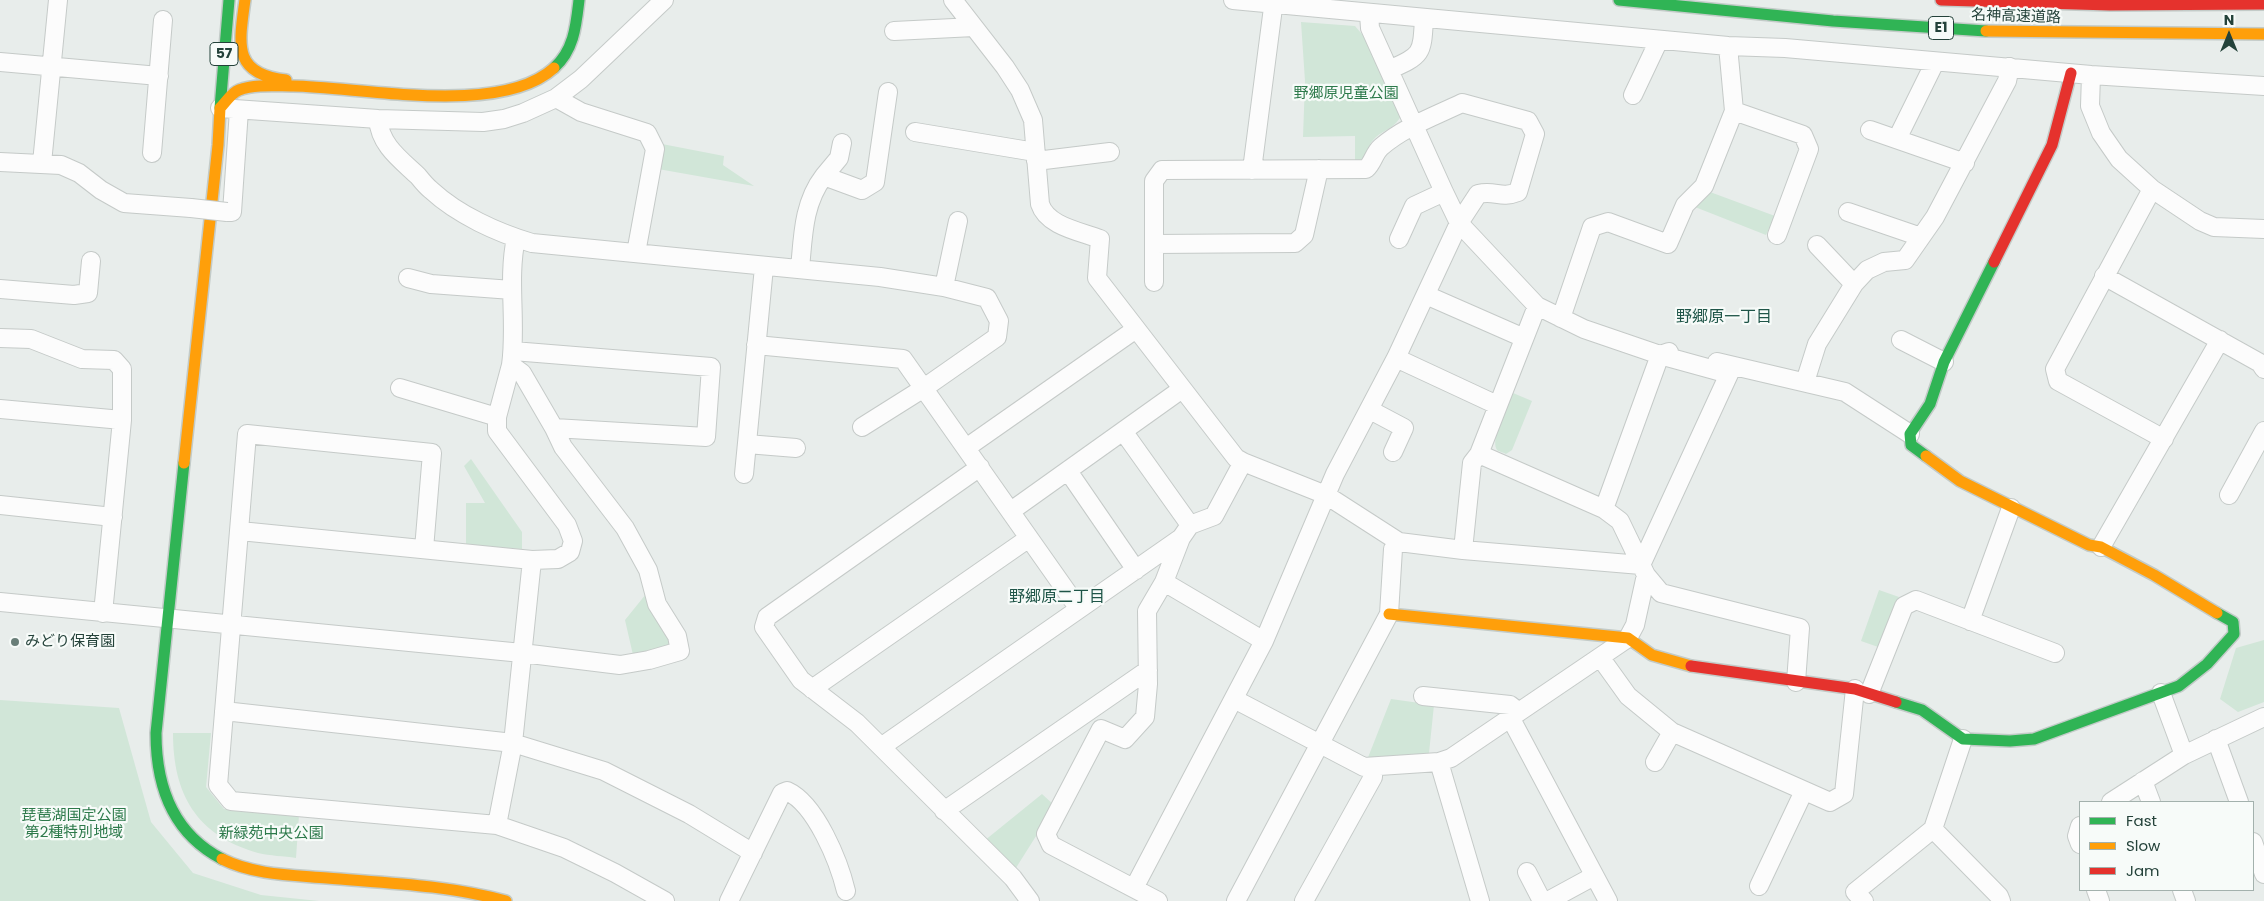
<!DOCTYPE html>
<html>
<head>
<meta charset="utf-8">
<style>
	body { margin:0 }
	#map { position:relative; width:2264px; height:901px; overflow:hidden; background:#e8edeb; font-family:Poppins,sans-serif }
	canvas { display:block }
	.legend { position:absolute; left:2079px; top:801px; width:175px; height:90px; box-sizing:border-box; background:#f7fbf9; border:1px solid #a3b1ad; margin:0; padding:6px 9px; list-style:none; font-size:15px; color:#24423a }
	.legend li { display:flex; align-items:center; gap:10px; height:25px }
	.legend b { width:25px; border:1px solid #a3b1ad }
	.north { position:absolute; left:2204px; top:10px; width:50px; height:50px; -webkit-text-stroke:4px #f7fbf9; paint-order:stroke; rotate:0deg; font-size:14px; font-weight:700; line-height:20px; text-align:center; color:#24423a }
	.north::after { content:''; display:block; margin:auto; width:18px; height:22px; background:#24423a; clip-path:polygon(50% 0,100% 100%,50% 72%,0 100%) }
</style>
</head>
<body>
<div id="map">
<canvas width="2264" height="901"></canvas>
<ul class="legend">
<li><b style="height:6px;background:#30b455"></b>Fast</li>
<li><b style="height:6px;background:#ff9f0a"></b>Slow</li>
<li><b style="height:6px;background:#e5322d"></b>Jam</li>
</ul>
<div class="north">N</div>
</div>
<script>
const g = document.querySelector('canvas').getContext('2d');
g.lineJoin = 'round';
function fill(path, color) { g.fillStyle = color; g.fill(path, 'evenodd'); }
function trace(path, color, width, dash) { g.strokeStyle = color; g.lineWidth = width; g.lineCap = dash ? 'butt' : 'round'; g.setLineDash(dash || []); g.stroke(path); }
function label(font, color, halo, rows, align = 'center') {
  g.font = font + ' Poppins,"Noto Sans JP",sans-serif'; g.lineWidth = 4.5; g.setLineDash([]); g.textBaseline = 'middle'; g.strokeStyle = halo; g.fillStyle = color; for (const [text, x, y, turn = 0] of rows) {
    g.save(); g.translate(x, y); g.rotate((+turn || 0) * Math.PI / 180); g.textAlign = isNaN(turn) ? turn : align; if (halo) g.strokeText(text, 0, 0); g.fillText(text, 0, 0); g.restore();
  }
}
fill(new Path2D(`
	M1301 22 1355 26 1367 40 1401 116C1393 130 1384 129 1374 139 1365 148 1372 156 1355 162V136L1303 137 1305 81Z
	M662 144 724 156 723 165 754 186 658 169Z
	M1710 192 1775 216 1766 235 1695 207Z
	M1513 393 1532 401 1512 450 1506 454C1504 453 1499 451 1498 451 1488 442 1508 404 1513 393Z
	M471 459 522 532V549L466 545V503H485L464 466Z
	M1879 590 1899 597 1881 648 1861 641Z
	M646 594 673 646 633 655 625 620Z
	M2264 640V702L2238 712 2220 699 2236 648Z
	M1391 699 1434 705 1429 753 1367 760Z
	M0 700 119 708 151 822 193 873 261 895 319 901H0Z
	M173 733H211L206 787 224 809 299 815 296 858C284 856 270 856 258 853 196 835 173 794 173 733Z
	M1042 794 1055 806 1014 871 984 841Z`), '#d1e6d8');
const street = new Path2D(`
	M953 0 1005 67 1020 90 1033 120 1040 204C1047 226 1079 231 1100 239L1097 278 1236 458 1243 462 1326 495 1399 542 1463 550 1641 565 1729 374 1660 355 1604 509
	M1233 0 1728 46 1785 48 2091 75 2264 86
	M1369 14 1370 28 1444 192 1459 223 1537 306 1584 329 1660 355 1669 352
	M894 31 974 27
	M0 62 159 76
	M1389 70C1422 55 1422 55 1424 19
	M2091 75 2090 106 2101 133 2119 159 2152 189 2200 221 2214 227 2264 229
	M1633 95 1659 40
	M556 98 581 112 647 133 655 149 636 253
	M220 108 378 119 483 122 504 119 523 113 556 98 581 79 664 0
	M1734 111 1803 135 1809 149 1777 235
	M378 119C380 145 400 159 418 176 422 181 426 186 431 190 458 215 498 233 532 243L880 277 944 287 987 298 999 321 997 337 924 388 862 427
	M1870 130 1965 163
	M915 132 1035 152
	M1897 139 1935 62
	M152 153 163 20
	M1036 161 1110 152
	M0 162 61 165 79 173 101 190 124 203 191 208
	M42 163 58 0
	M1252 170 1274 0
	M824 176 839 158 842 143
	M2152 189 2055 369 2058 381 2164 439
	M227 212H232L239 110
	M1848 212 1921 237
	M1399 239 1414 206 1444 192
	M1154 244 1295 243 1304 235 1319 169
	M1817 245 1854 284
	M800 269C803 237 803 203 824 176L862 190 875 182 888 92
	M2104 276 2260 363 2264 369
	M408 278 431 284 512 290
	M944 287 958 221
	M0 289 74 295 88 293 91 261
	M1426 295 1524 338
	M1561 318 1592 227 1608 222 1668 244 1685 205 1704 186 1734 111 1728 46
	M0 338 31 339 82 359 114 360 122 369V420L103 613
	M1901 340 1944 362
	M756 345 903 359 1079 609
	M513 351 711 367 706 437 554 428
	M1396 358 1497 405
	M1717 362 1845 392 1910 434
	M1805 382 1817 344 1854 284 1867 270 1884 262 1905 260 1935 217 2007 81 2010 67
	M400 388 497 417
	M0 409 122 420
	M1370 410 1404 428 1393 452
	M1123 431 1190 525
	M747 444 796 448
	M966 448 1136 329
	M980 467 767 617 764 627 801 680 857 723 1013 878 1030 901
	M1068 471 1136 570
	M744 474 764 267
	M2229 495 2264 431
	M0 505 113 517
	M1011 511 1182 389
	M240 531 532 560 558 559 570 552 573 541 567 525 497 431V417L511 365
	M2101 547 2220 340
	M424 549 432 453 247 434 218 785 231 801 497 825 564 848 615 873 665 901
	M1463 550 1472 463 1479 454 1537 306
	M1646 575 1661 593 1800 628 1796 682
	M1164 582 1264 641
	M0 602 522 653 620 665 649 660 680 651 677 636 657 604 648 570 625 528 563 447 554 428 522 373 511 365C517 323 507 280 516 238
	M1970 621 2011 508
	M1600 657 1628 696 1672 732 1830 802 1844 794 1855 689
	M812 689 1029 538
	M2161 693 2184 755
	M1869 694 1904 606 1916 600 2055 653
	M1423 696 1510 705 1519 712
	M1234 699 1364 767 1439 762 1451 758 1628 638 1635 625 1646 575 1620 521 1604 509 1479 454
	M224 711 513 743 604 771 689 814 753 853
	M1510 717 1608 901
	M1963 739 1933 829 1999 896 2001 901
	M2216 739 2239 802
	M881 747 1181 538 1190 525 1214 516 1243 462
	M1439 762 1480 901
	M1655 762 1672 732
	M2143 781 2151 802
	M2111 802 2184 755 2264 717
	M944 811 1148 670
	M497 825 513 743 532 560
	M2080 826 2077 836 2080 844
	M2253 842 2264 874
	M1527 872 1542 901
	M1759 886 1804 791
	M1134 888 1264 641 1335 474 1396 358 1459 223 1478 194C1496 190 1500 199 1518 192L1535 134 1528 121 1462 103C1435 116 1404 127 1381 147 1374 153 1373 163 1366 169L1162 170 1154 181V282
	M2096 890 2100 901
	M2182 890 2186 901
	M729 901 782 793 787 791C816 804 839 862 846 891
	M1158 901 1051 845 1046 834 1101 729 1125 739 1145 717 1148 684 1147 611 1164 582 1181 538
	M1236 901 1389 614 1393 549 1399 542
	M1304 901 1373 777V767
	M1548 901 1594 876
	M1864 901 1855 892 1933 829`);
const fast = new Path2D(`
	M1619 0 1833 21 1986 31
	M554 68C574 50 576 26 579 0
	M220 108 229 0
	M1926 456 1911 445 1910 434 1930 404 1944 362 1994 262
	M184 463 156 733C156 786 172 833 222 859
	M1896 702 1922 710 1963 739 2010 741 2034 739 2179 686 2207 664 2234 634 2233 622 2217 613`);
const slow = new Path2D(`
	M245 0C239 44 232 74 286 80
	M1986 31 2264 34
	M220 108C226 102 231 93 239 90 255 84 276 86 293 86 362 87 500 117 554 68
	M1926 456 1960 481 2089 545 2101 547 2154 575 2217 613
	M184 463 218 145 220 108
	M1389 614 1628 638 1652 655 1691 666
	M222 859C254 875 292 875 327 878 387 883 447 885 506 901`);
const jam = new Path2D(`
	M1941 0 2110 5 2264 4
	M1994 262 2052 145 2071 73
	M1691 666 1855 689 1896 702`);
trace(street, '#c5cac8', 20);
trace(fast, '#c3cbc8', 14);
trace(slow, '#c3cbc8', 14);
trace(jam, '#c3cbc8', 14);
trace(street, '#fcfcfc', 18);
trace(fast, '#30b455', 11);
trace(slow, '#ff9f0a', 11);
trace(jam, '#e5322d', 11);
const streetBridge = new Path2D(`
	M191 208 227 212`);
trace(streetBridge, '#c5cac8', 20, []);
trace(streetBridge, '#fcfcfc', 18);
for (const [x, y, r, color] of [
	[15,642,5,"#697e78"]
]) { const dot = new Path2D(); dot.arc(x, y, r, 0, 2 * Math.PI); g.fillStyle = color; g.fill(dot); trace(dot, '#f7fbf9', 2); }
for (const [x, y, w] of [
	[1941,28,25],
	[224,54,28]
]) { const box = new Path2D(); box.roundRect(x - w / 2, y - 11.5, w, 23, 4); g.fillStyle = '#f7fbf9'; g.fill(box); trace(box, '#24423a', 1); }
label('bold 14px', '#24423a', null, [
	["E1",1941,28],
	["57",224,54]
]);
label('15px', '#24423a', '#f7fbf9', [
	["名神高速道路",2016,17,2]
]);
label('15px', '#2d7a4b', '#f7fbf9', [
	["野郷原児童公園",1346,94],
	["琵琶湖国定公園",74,816],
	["第2種特別地域",74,833],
	["新緑苑中央公園",271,834]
]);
label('15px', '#24423a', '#f7fbf9', [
	["みどり保育園",25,642]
], 'left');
label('16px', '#1f5548', '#f7fbf9', [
	["野郷原一丁目",1724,318],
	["野郷原二丁目",1057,598]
]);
</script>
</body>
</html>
